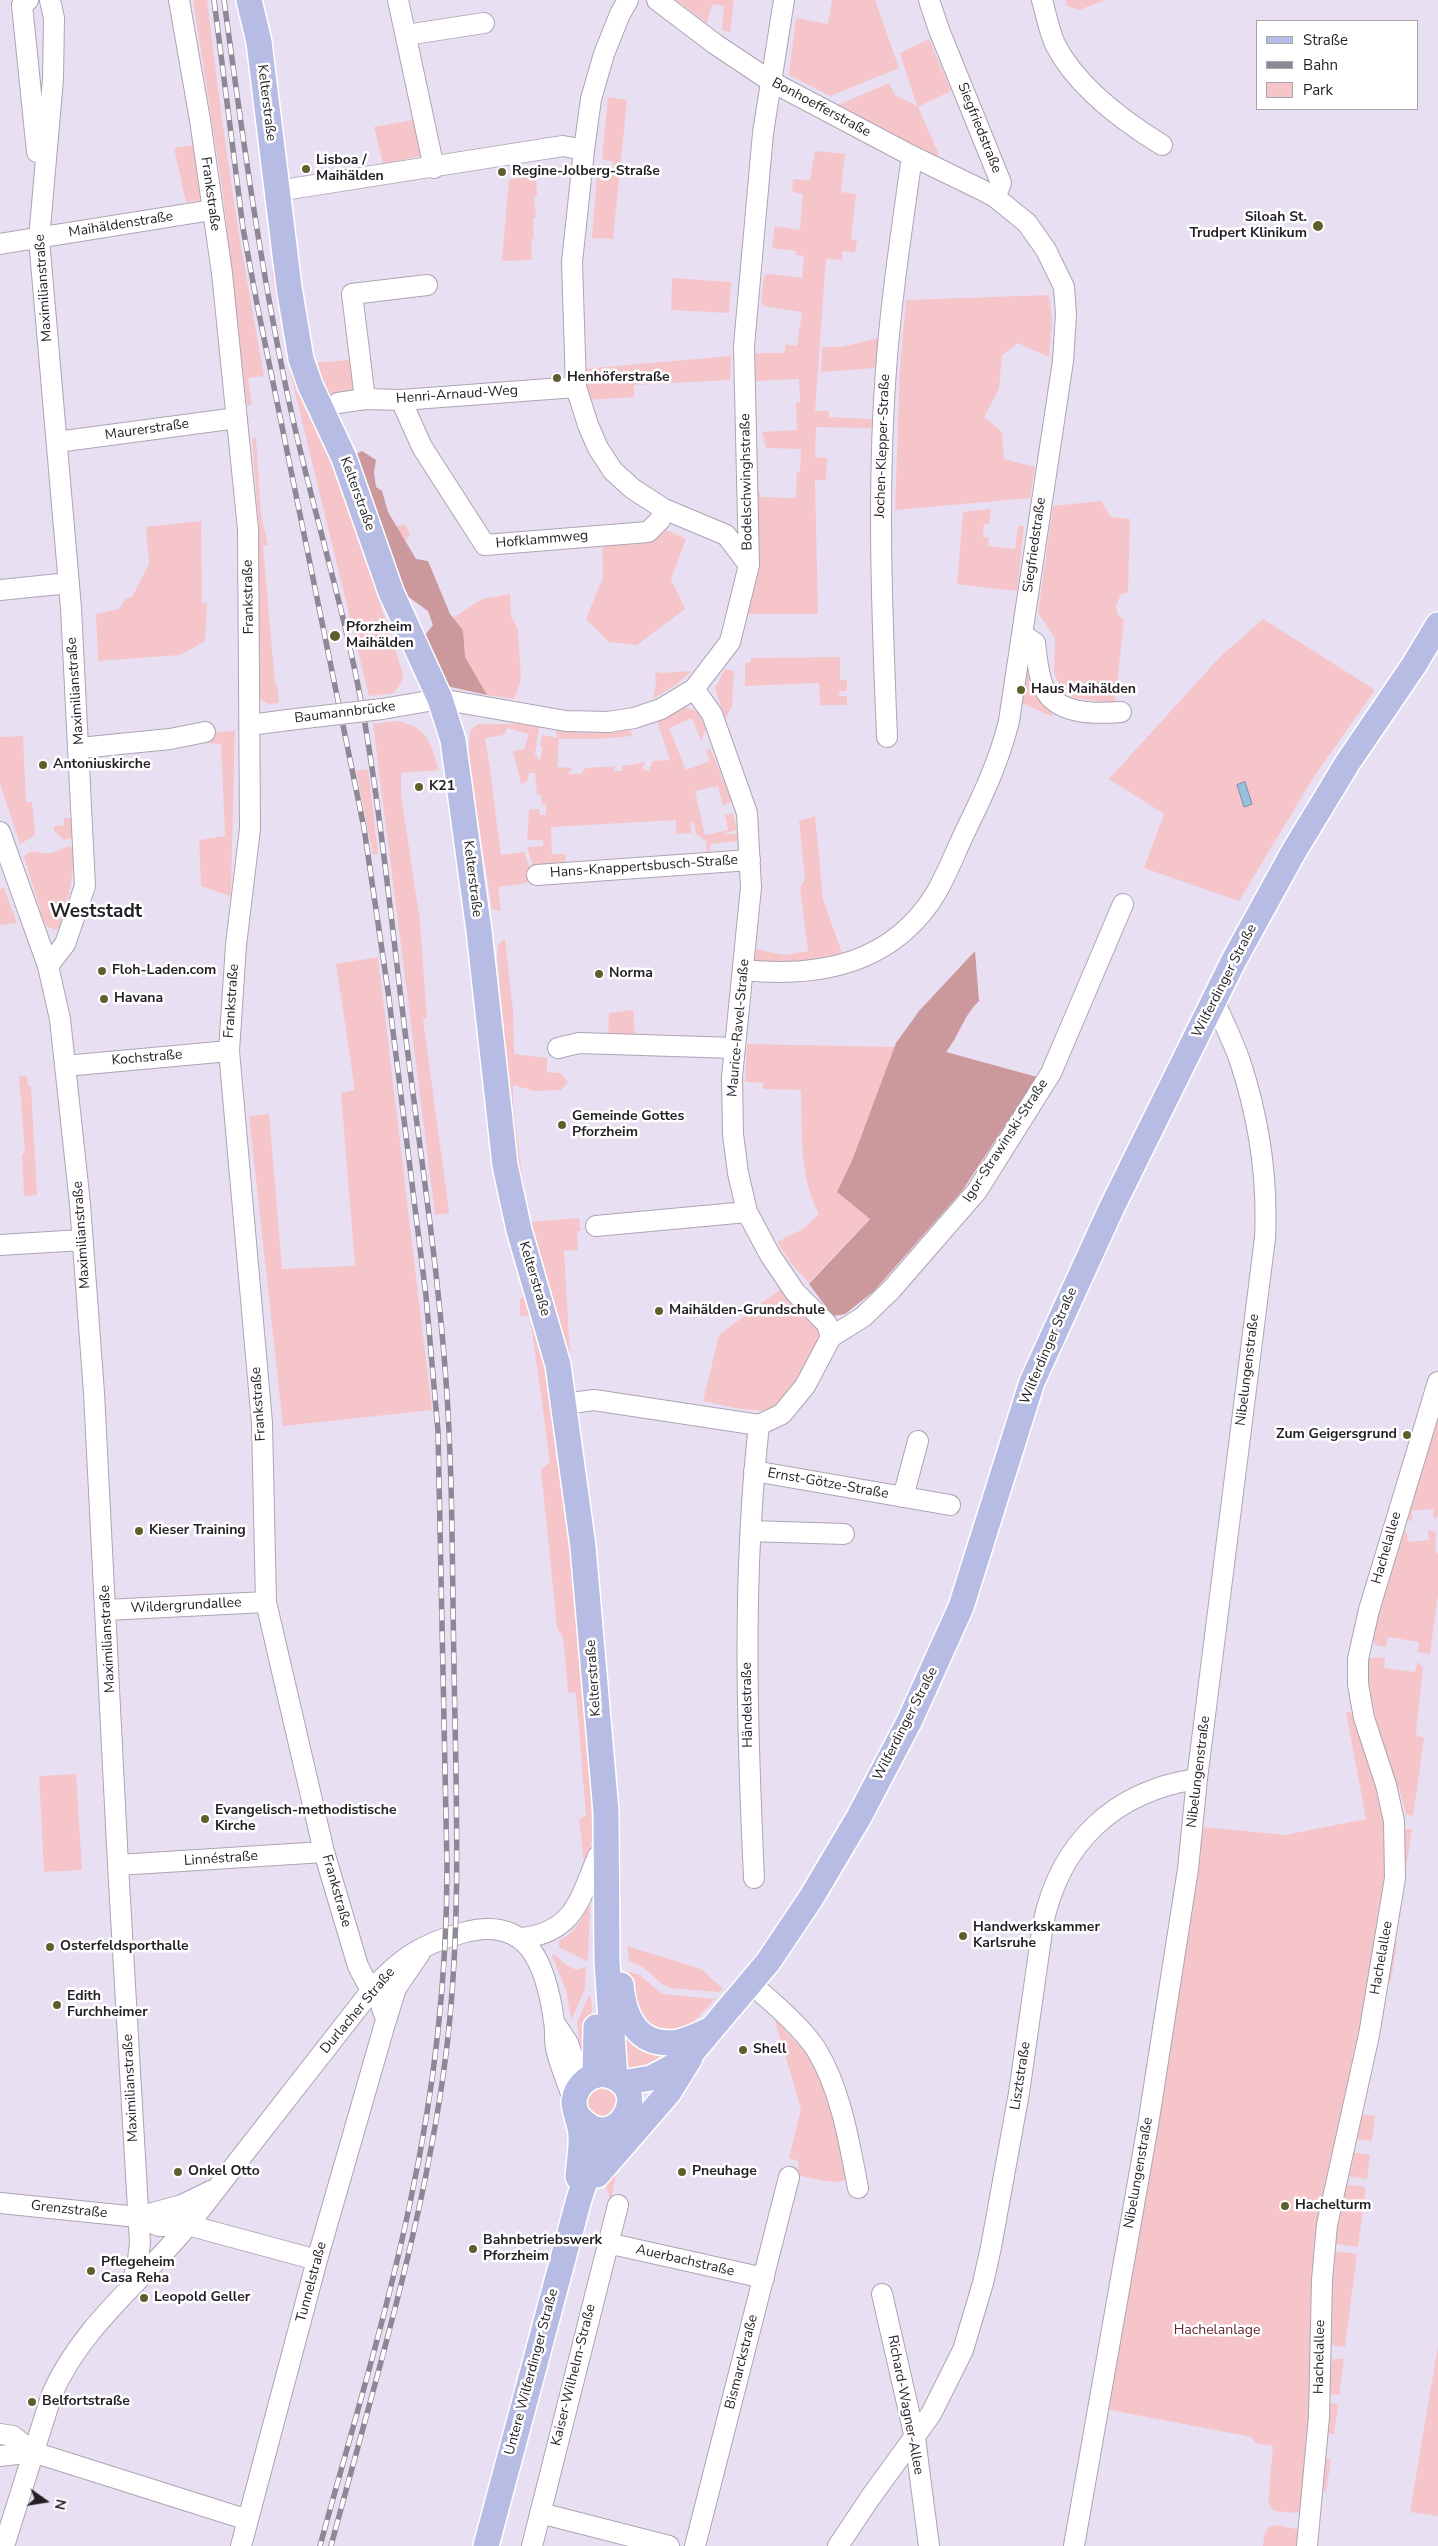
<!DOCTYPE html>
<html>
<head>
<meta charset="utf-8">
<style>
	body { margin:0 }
	#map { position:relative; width:1438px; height:2546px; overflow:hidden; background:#e9dff2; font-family:"Nunito Sans",sans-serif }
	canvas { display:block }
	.legend { position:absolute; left:1256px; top:20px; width:162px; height:90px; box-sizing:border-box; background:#fff; border:1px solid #a7a5a8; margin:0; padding:6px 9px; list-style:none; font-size:15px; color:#221f25 }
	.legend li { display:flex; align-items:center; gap:10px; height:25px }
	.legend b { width:25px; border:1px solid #a7a5a8 }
	.north { position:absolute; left:20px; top:2476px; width:50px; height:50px; -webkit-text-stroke:4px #fff; paint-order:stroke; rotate:103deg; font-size:14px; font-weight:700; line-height:20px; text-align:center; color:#221f25 }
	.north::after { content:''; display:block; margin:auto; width:18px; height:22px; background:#221f25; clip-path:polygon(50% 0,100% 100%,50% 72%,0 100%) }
</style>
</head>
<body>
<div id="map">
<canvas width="1438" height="2546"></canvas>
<ul class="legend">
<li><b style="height:6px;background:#b6bce3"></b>Straße</li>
<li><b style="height:6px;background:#8e8795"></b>Bahn</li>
<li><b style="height:14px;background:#f6c5c9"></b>Park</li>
</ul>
<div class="north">N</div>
</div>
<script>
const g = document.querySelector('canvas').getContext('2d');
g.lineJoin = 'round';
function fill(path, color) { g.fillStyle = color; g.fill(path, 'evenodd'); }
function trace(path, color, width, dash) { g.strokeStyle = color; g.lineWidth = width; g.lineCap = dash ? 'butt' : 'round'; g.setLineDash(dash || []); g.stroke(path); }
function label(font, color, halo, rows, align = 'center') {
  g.font = font + ' "Nunito Sans",sans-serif'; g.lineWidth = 5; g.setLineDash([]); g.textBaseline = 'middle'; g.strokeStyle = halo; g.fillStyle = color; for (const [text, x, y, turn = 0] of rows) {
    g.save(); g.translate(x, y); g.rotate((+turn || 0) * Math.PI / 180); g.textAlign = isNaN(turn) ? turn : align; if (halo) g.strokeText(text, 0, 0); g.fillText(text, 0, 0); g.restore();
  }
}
fill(new Path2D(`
	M193 0H207L222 120 239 235 264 376 248 378 252 404 247 406 222 186Z
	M676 0H734L730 32 722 30 724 6 712 4 707 23Z
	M832 0H875L899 68 830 96 789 75 796 18 828 24Z
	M1066 0H1105L1079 10 1067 6Z
	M929 39 951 91 918 107 939 155 935 156 838 105 889 83 895 95 917 106 900 53Z
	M608 97 627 100 613 239 592 238 597 173H612L614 162 602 159Z
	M418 119 425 155 383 164 374 127Z
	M193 145 202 200 186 202 174 148Z
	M815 151 845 154 841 192 856 194 851 239 857 240 855 253 842 251V260L826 259 815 411H829V417L872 419V428L816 427 815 457 827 458 826 480H815L818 614H746L753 491H760L761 497 796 498 797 472H800L801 449 766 448 762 432 797 430 796 403 800 402 799 379 754 381 753 353H784L786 344 797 346 802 312 763 306 761 302 764 276 769 274 802 278 804 256 796 255V251L772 248 775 226 800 230 803 194 792 192 793 179 810 180Z
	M536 174 537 196 534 197 536 217 533 218 534 239H531L532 260 502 261 509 180Z
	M276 269 321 437 350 511 402 671 403 680 394 693 369 696 291 376 271 271Z
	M672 278 731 282 729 313 671 310Z
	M1049 295 1052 322 1049 357 1018 343 1002 355 999 389 984 417 1002 432 1004 459 1035 467 1030 498 895 510 900 366 906 300Z
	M879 338 876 368 821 372 822 347H841Z
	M731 356 730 380 634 385V397L587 400 582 369Z
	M360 359 365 399 325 405 313 363Z
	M256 438 261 515 268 545 263 546 275 684H277L279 703 268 704 261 700 259 694V528L252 439Z
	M1101 501 1111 517 1130 519 1128 593 1121 594 1116 606 1118 615 1124 620 1115 703 1073 698 1061 690 1054 672 1055 638 1038 613 1053 506Z
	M991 509 989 525 984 524 983 537 989 538 988 546 1015 549 1018 526H1024L1017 591 957 584 963 512Z
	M201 521 202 603H207L205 641 180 655 98 661 96 614 119 609 125 599 132 597 149 564 146 527Z
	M403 525 406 526 410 534 405 542 396 526Z
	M663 528 686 539 671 579 685 609 637 645 609 642 586 619 603 577 602 541Z
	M510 594 511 616 518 629 521 680 514 699 487 695 465 657 463 630 453 618 482 599Z
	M1263 619 1375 690 1315 775 1239 901 1144 868 1164 814 1109 779 1220 657Z
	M840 657V680H847V691H840L839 696H847V705H820L819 683 745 686V663L751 662V658Z
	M1029 663 1049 704 1053 717 1022 703Z
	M725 669 734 671 732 706 725 719 715 688Z
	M655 671 660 673 692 671 677 684 653 699 656 683Z
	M685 707 698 712 706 729 701 740 692 718 669 728 686 770 710 761 706 752 710 748 732 801 723 806 718 786 695 791 705 835 728 830 725 815 733 813 737 830 725 833V835L737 833 738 841 710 844V852H707L706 841 696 834 694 823H691V833L676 834V820L551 827 552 854H565L566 863 533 866 527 847 543 846V840H527L529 810 539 809 540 815H546V804H542L541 795H537L535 773H529L527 781 521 784 513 751 524 749 529 734 507 728 504 735 485 738C492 777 496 819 501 855L524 852 532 874 527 883 498 887 501 911 492 909 468 756 470 731 478 724H521L539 727 535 754 540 761 543 747 540 746 542 735 558 738 555 731 589 733 630 729 632 736 600 739H559L557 767 572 768 568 774H581L585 768 618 766 614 767V771H622V766L646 762 642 767 645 771 649 770 653 761 670 760 657 721Z
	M398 721C430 729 429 742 439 770L401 773V795L420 921 427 1018 423 1019 449 1211V1213L435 1215 373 724Z
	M235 731 231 888 230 896 201 886 199 840 225 836 221 744 204 743 201 733Z
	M23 736 26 802H32L35 835 20 844 0 784V737Z
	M368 769 378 854 373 855 356 771Z
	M815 816 823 899 842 953C813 959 786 965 756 962L749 948 785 955 808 951 800 888 805 879 799 821Z
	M64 818H72L73 838 64 840 54 831V826L64 825Z
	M69 846 74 849C74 875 68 904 59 928L54 930 45 925 24 857C32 846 39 855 50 853 56 852 63 848 69 846Z
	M4 888 17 923 0 925V889Z
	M505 939 513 1010 514 1054 547 1058V1072L560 1073 568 1082 561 1090 535 1091 513 1085V1107L527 1210 522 1211 504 1075 505 1047 497 955 498 945Z
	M378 957 432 1410 283 1426 249 1116 269 1114 282 1269 355 1266 341 1093 355 1090 336 964Z
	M633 1010 635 1037 608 1035 609 1013Z
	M747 1044 895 1047 853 1158 837 1192 870 1218 809 1283 793 1266 777 1242 803 1229 819 1214C799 1177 802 1131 801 1090L763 1089V1083L745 1082Z
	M19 1076H27L28 1086H31L37 1195 24 1196 22 1154 25 1153Z
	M579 1218 581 1231H577L578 1250 564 1251 571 1373 554 1302 528 1222Z
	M782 1288 813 1318 821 1334 816 1351 779 1405C763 1417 722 1405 703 1401L719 1335Z
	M528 1294 553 1381 564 1470 590 1747 592 1838 588 1859 584 1862 579 1819 586 1816 576 1693 568 1692 563 1637 557 1628 541 1470 550 1462 530 1316H520V1299Z
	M1438 1407V1517L1434 1519 1433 1509 1412 1511V1521L1404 1520Z
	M1428 1530 1436 1532 1435 1550 1438 1555V1594L1430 1654 1418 1652 1419 1642 1388 1637 1386 1647 1376 1645 1371 1637 1402 1532H1407L1408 1542 1429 1540Z
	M1377 1657 1385 1658 1384 1668 1415 1672 1417 1662 1423 1667 1416 1732 1417 1736 1424 1738 1413 1816 1406 1814 1399 1789H1395L1367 1701 1366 1663 1370 1658Z
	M1346 1712H1351L1358 1735H1363L1381 1790 1376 1792 1382 1816 1389 1815 1391 1838 1361 2042 1324 2206 1313 2421 1301 2511 1296 2513 1274 2511 1268 2503 1273 2446 1255 2443 1252 2437 1105 2409 1152 2152 1204 1827 1285 1835 1366 1819Z
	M76 1774 82 1870 44 1872 39 1776Z
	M1408 1829H1412L1405 1875H1403V1830Z
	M588 1906H590L588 1960 586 1961 559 1947V1941C575 1932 581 1922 588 1906Z
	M1397 1941 1391 1981 1387 1983 1392 1942Z
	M627 1946 701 1969 723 1989 719 1992 671 1988 662 1984 644 1968 629 1961Z
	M554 1954 566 1965 577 1970 586 1967 585 1989 571 2020 566 1990 552 1956Z
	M625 1971 640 1975 662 1994 715 1999 679 2038 648 2031 627 1994Z
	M589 1996H591L594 2039 590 2064 577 2049 580 2047 577 2022Z
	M620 2011 670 2050 661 2070 623 2072Z
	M777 2018 786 2032 820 2067 848 2177C839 2188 811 2177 797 2175L799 2162 789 2158 801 2109 776 2024 775 2019Z
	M594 2083 618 2090 617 2115 593 2120 582 2098Z
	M1361 2114 1375 2116 1372 2141 1356 2139 1354 2135Z
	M1352 2152 1370 2155 1367 2179 1347 2176Z
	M617 2168 611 2200 605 2185Z
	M1344 2184 1366 2187 1358 2247 1336 2244 1332 2240Z
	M1335 2251 1357 2254 1345 2347 1335 2346 1330 2342 1328 2307Z
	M1438 2346V2516L1410 2512Z
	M1334 2359H1344L1339 2395 1329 2394 1328 2365Z
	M1332 2403 1338 2404 1334 2435 1326 2431 1327 2406Z
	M1327 2458 1331 2460 1326 2492 1322 2490 1324 2460Z
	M1276 2525 1296 2529 1300 2533V2546H1263C1264 2536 1264 2527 1276 2525Z`), '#f6c5c9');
fill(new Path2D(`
	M362 451 376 460 374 472 376 487 382 491 388 512 416 559 428 561 450 614 463 630 465 657 487 695 451 687 443 683 422 639 433 625 428 611 399 590 350 457Z
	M975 951 979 1001C963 1016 959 1036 946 1052L1037 1077 962 1191 874 1291 845 1314 833 1316 809 1284 870 1219 837 1192 853 1158 896 1043 919 1011Z`), '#cb989c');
const water = new Path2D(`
	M1245 782 1252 804 1244 807 1237 785Z`);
fill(water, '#9ac0e0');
trace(water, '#7690a8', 1);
const minor = new Path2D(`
	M28 0 22 5 37 152
	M179 0 200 120 222 273 248 529 250 829 236 945 229 1051 262 1423 266 1602 324 1852 358 1966 371 1991 380 2002 386 2019
	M398 0 434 168
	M628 0 620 14 604 54 591 99 584 150 572 262 576 387 588 425 598 448 613 471 633 489 664 509 726 535 749 565
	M657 0 715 44 772 82 912 156 982 190 995 197 1027 223 1046 250 1064 287 1066 314 1063 361 1009 721C999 762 982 797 964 834 955 853 947 874 936 893 893 964 820 978 743 970
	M929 0 939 30 1001 183 995 197
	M1042 0C1046 14 1049 31 1055 44 1076 86 1123 121 1162 145
	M406 35 484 23
	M277 191 563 146 584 150
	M0 244 212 210
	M365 399 352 294 427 285
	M401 400 422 447 485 545 648 532 660 520 664 509
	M338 403 365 399 401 400 576 387
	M57 442 237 418
	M0 590 69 583
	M1022 634 1035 643C1037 657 1038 676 1044 688 1057 715 1096 714 1121 712
	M382 709 440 699 566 721 608 722 634 718 661 709 694 689 730 642 749 565 744 346 763 133 784 0
	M250 725 288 720
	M887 737C882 615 877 492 886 370 891 299 902 228 912 156
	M80 748 170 739 205 732
	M0 832 48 966 60 1019 80 1204 94 1393 118 1865 140 2243 137 2268 129 2289
	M537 875 750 860
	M48 966 65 944 85 886 71 608 39 239 53 79 54 18 50 0
	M558 1048 579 1043 735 1048
	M65 1066 229 1051
	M596 1226 747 1212
	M0 1245 82 1240
	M831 1337 863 1317 891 1290 977 1191 1051 1073 1123 904
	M564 1404 594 1400 759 1425 782 1414 805 1386 831 1337 827 1324 795 1292 770 1255 747 1212 738 1173 733 1134 732 1077 751 887 747 813 712 714 694 689
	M754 1471 950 1505
	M903 1497 918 1441
	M751 1531 844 1534
	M106 1610 266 1602
	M118 1865 324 1852
	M754 1878C747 1727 742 1576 759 1425
	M522 1938C575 1932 580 1898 598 1856
	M751 1984C769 1999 803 2029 816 2049 841 2090 849 2141 858 2188
	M556 2025 568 2043 573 2058 587 2079
	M0 2203 138 2217 159 2226 188 2225 317 2260
	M138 2217 182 2205 211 2191
	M607 2243 764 2278
	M882 2294 915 2438 929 2546
	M0 2434 13 2436 33 2452 248 2520
	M0 2456 33 2452
	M540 2513 669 2546
	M4 2546 52 2394C82 2325 143 2281 189 2224 250 2147 310 2069 371 1991 398 1960 421 1944 462 1933 529 1914 546 1965 554 2021 556 2030 554 2039 556 2048 560 2066 568 2084 574 2102
	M241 2546 317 2260 384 2027 396 1988 420 1953
	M532 2546 618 2205
	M695 2546 789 2177
	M838 2546 870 2498 931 2414 963 2350 983 2283 991 2247 1019 2093 1043 1924C1060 1843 1114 1791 1197 1779
	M1074 2546 1148 2125 1188 1869 1197 1779 1265 1238C1268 1177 1259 1119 1240 1061 1233 1041 1223 1021 1214 1001
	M1307 2546 1319 2417 1322 2280 1327 2225 1369 2035 1395 1878 1394 1821 1386 1785 1364 1718 1358 1684V1659L1369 1610 1438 1382`);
const major = new Path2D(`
	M249 0 259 42 289 287 301 359 310 385 344 458 391 592 440 699 453 740 479 931 505 1165 519 1230 558 1365 583 1547 606 1812 607 1962 615 2078
	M621 1985C624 2018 638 2048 678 2042 688 2040 698 2035 707 2031
	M595 2076 596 2027
	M622 2083 651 2078 674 2066 694 2050 768 1962 811 1898 859 1817 909 1722 961 1607 1032 1382 1112 1207 1234 960 1294 851 1348 762 1414 665 1438 625
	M597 2175 669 2092 690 2058
	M578 2177C579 2162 582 2149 581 2134 580 2123 574 2111 574 2101 575 2093 579 2086 585 2081 592 2075 601 2073 610 2076 654 2089 615 2157 580 2118
	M486 2546 579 2199 592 2160 611 2128`);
trace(minor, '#ada4b5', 22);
trace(major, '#fff', 28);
trace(minor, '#fff', 20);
trace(major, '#b6bce3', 25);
const rail = new Path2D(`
	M214 0 243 228 257 304 364 828 388 991 426 1296 438 1431 447 1866C447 1980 434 2092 410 2203 386 2318 351 2432 320 2546
	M224 0C242 133 260 265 288 397 310 502 344 605 363 712 380 810 390 909 402 1007 417 1132 437 1256 446 1381 453 1475 452 1571 454 1666 456 1795 462 1925 446 2054 425 2221 374 2384 331 2546`);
trace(rail, '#8e8795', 5.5);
trace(rail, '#fff', 4, [11]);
const minorBridge = new Path2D(`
	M288 720 382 709`);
trace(minorBridge, '#ada4b5', 22, []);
trace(minorBridge, '#fff', 20);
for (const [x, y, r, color] of [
	[306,169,5,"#5e5f2c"],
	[502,172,5,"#5e5f2c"],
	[1318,226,6,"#5e5f2c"],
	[557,378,5,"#5e5f2c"],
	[335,636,6,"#5e5f2c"],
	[1021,690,5,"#5e5f2c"],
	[43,765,5,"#5e5f2c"],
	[419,787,5,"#5e5f2c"],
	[102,971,5,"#5e5f2c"],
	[599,974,5,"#5e5f2c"],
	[104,999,5,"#5e5f2c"],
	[562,1125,5,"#5e5f2c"],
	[659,1311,5,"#5e5f2c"],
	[1407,1435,5,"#5e5f2c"],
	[139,1531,5,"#5e5f2c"],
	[205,1819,5,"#5e5f2c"],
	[963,1936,5,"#5e5f2c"],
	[50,1947,5,"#5e5f2c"],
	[57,2005,5,"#5e5f2c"],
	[743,2050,5,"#5e5f2c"],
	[178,2172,5,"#5e5f2c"],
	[682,2172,5,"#5e5f2c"],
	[1285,2206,5,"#5e5f2c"],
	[473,2249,5,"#5e5f2c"],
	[91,2271,5,"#5e5f2c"],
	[144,2298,5,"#5e5f2c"],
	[32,2402,5,"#5e5f2c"]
]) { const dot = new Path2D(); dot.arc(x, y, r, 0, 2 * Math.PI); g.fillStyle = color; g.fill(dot); trace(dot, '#fff', 2); }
label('14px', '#221f25', '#fff', [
	["Kelterstraße",266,103,83],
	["Bonhoefferstraße",821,108,28],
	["Siegfriedstraße",979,128,68],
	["Frankstraße",210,194,82],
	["Maihäldenstraße",121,225,-9],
	["Maximilianstraße",44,288,-94],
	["Henri-Arnaud-Weg",457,395,-4],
	["Maurerstraße",147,430,-8],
	["Jochen-Klepper-Straße",883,446,-88],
	["Bodelschwinghstraße",747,482,-91],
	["Kelterstraße",357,494,70],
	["Hofklammweg",542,540,-5],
	["Siegfriedstraße",1035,545,-82],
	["Frankstraße",249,597,-91],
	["Maximilianstraße",76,691,-94],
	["Baumannbrücke",345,713,-7],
	["Hans-Knappertsbusch-Straße",644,867,-4],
	["Kelterstraße",472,879,83],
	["Wilferdinger Straße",1225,981,-63],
	["Frankstraße",232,1001,-86],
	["Maurice-Ravel-Straße",739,1028,-85],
	["Kochstraße",147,1058,-5],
	["Igor-Strawinski-Straße",1006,1141,-57],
	["Maximilianstraße",82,1235,-94],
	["Kelterstraße",534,1279,73],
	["Wilferdinger Straße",1049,1346,-67],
	["Nibelungenstraße",1248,1370,-83],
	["Frankstraße",259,1404,-94],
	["Ernst-Götze-Straße",828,1484,10],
	["Hachelallee",1387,1548,-74],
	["Wildergrundallee",186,1606,-3],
	["Maximilianstraße",108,1639,-93],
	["Kelterstraße",594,1678,-94],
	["Händelstraße",748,1705,-91],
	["Wilferdinger Straße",906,1724,-63],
	["Nibelungenstraße",1199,1772,-83],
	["Linnéstraße",221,1859,-4],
	["Frankstraße",336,1891,74],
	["Hachelallee",1382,1958,-80],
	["Durlacher Straße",358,2011,-50],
	["Lisztstraße",1021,2076,-81],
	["Maximilianstraße",131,2088,-93],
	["Nibelungenstraße",1139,2173,-80],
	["Grenzstraße",69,2210,6],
	["Auerbachstraße",685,2261,13],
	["Tunnelstraße",312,2282,-75],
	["Hachelallee",1320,2357,-89],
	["Bismarckstraße",742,2362,-76],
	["Untere Wilferdinger Straße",532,2372,-75],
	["Kaiser-Wilhelm-Straße",574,2375,-76],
	["Richard-Wagner-Allee",905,2405,79]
]);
label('bold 14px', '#221f25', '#fff', [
	["Lisboa /",316,161],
	["Maihälden",316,177],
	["Regine-Jolberg-Straße",512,172],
	["Siloah St.",1307,218,"right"],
	["Trudpert Klinikum",1307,234,"right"],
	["Henhöferstraße",567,378],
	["Pforzheim",346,628],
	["Maihälden",346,644],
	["Haus Maihälden",1031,690],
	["Antoniuskirche",53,765],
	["K21",429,787],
	["Floh-Laden.com",112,971],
	["Norma",609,974],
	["Havana",114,999],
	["Gemeinde Gottes",572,1117],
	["Pforzheim",572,1133],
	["Maihälden-Grundschule",669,1311],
	["Zum Geigersgrund",1397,1435,"right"],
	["Kieser Training",149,1531],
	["Evangelisch-methodistische",215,1811],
	["Kirche",215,1827],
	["Handwerkskammer",973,1928],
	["Karlsruhe",973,1944],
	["Osterfeldsporthalle",60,1947],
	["Edith",67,1997],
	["Furchheimer",67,2013],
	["Shell",753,2050],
	["Onkel Otto",188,2172],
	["Pneuhage",692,2172],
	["Hachelturm",1295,2206],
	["Bahnbetriebswerk",483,2241],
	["Pforzheim",483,2257],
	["Pflegeheim",101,2263],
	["Casa Reha",101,2279],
	["Leopold Geller",154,2298],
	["Belfortstraße",42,2402]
], 'left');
label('14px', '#64252f', '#fff', [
	["Hachelanlage",1217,2331]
]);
label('bold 19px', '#221f25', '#fff', [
	["Weststadt",96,912]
]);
</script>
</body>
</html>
